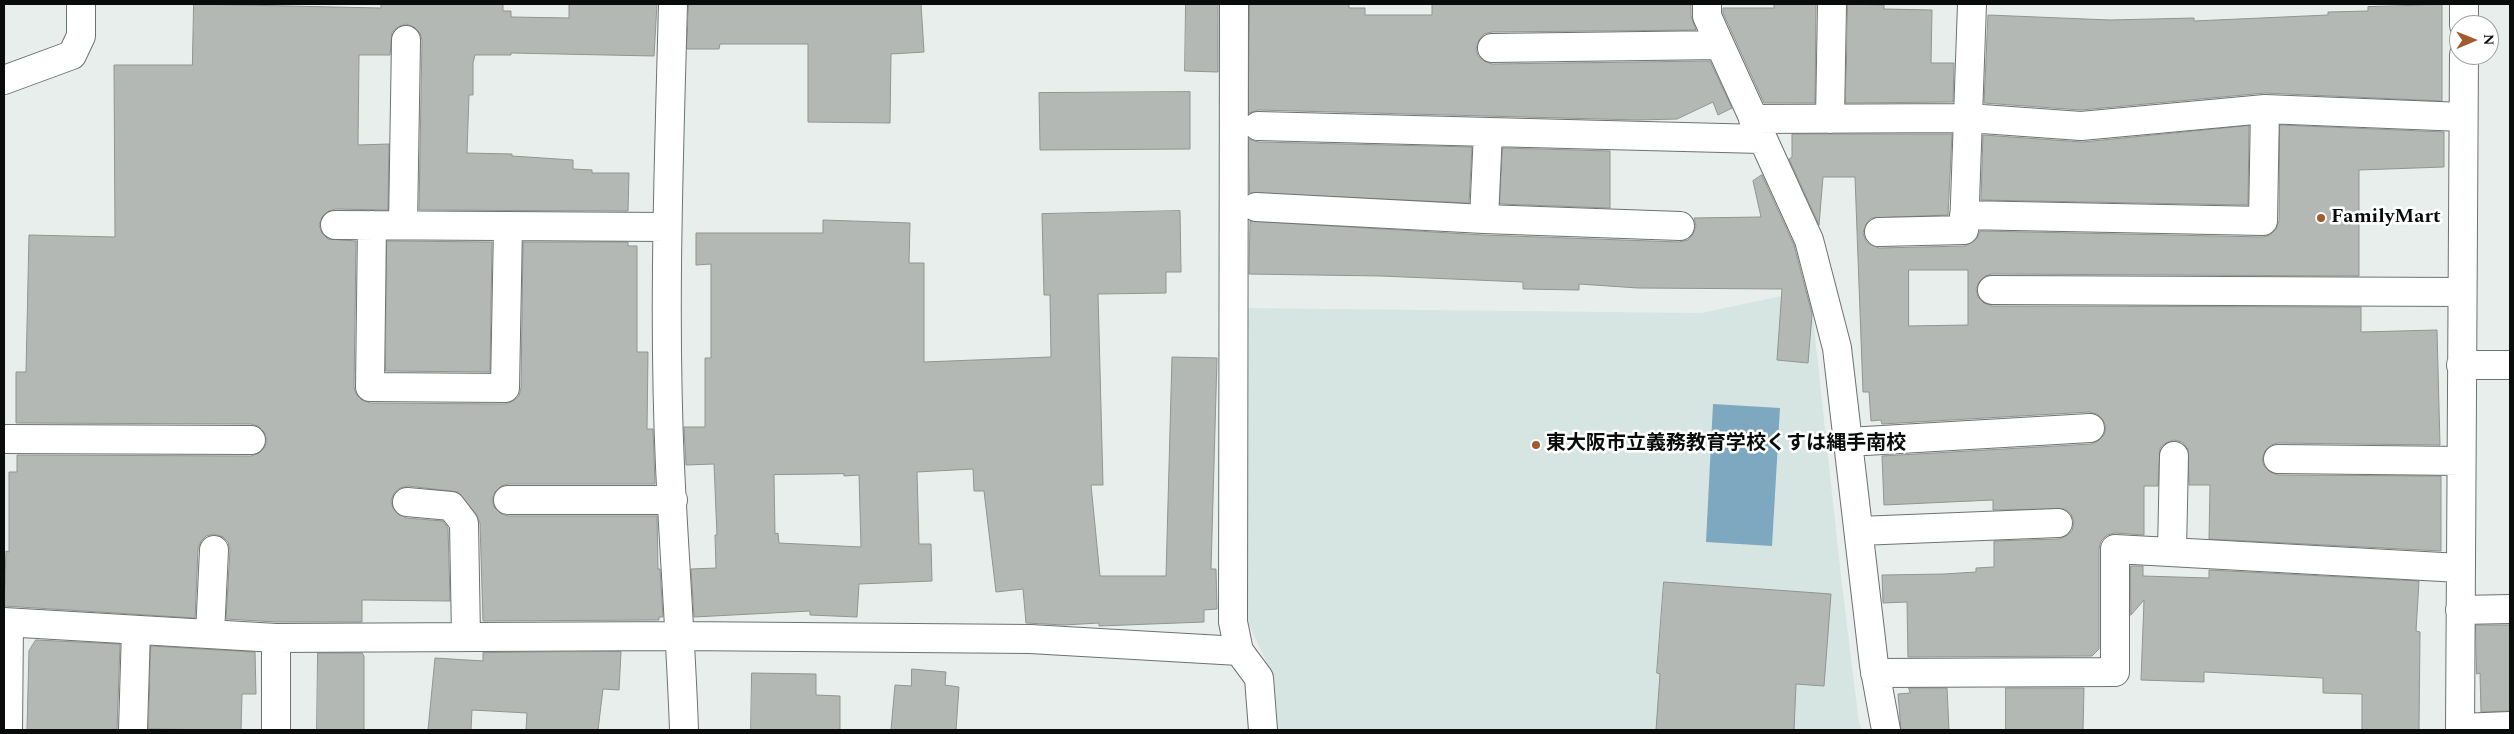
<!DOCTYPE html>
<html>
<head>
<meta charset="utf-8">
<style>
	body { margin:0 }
	#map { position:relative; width:2514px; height:734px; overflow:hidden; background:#e8eeec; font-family:Spectral,serif }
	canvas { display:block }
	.frame { position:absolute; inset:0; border:5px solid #0a0c0c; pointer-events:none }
	.north { position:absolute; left:2449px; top:15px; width:50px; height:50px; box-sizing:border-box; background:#fff; border:1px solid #9d9e9e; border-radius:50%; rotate:89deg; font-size:14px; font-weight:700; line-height:20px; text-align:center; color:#0a0c0c }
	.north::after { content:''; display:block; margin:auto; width:18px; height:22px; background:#a05b2f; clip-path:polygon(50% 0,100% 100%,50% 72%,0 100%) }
</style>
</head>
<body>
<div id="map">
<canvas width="2514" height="734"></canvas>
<div class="frame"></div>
<div class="north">N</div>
</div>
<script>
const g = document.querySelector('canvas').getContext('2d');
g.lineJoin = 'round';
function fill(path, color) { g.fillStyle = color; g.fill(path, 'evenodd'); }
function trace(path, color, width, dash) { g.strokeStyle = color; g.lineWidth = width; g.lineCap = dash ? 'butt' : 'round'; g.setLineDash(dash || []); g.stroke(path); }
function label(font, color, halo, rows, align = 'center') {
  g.font = font + ' Spectral,"Noto Sans JP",serif'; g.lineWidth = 5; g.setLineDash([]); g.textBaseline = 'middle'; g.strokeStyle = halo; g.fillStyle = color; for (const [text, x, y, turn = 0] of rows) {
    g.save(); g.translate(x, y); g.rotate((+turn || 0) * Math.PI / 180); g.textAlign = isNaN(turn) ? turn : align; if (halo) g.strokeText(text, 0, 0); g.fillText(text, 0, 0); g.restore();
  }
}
fill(new Path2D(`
	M1810 290 1841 576 1859 723 1862 730H1275L1272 674 1244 614V308L1701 313Z`), '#d6e5e2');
fill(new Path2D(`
	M1713 404 1780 408 1772 546 1706 542Z`), '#7ea7c0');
const building = new Path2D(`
	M194 4 381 8V4H503V11H511V17L569 18V4H657L654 56 511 53V55H475L473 63V95H469L467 153 512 154V156L573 160V169L592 170V173H629L628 211 419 210 422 40 420 33 414 27 406 24 398 27 392 32 390 55H359L358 145 389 144 388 210 335 209 327 212 322 217 319 225 322 233 328 239 356 241 354 387 356 394 362 400 370 403 505 404 513 401 519 396 521 388 523 242H628V246H637V352H648L647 429H653L655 484H508L501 486 495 492 492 500 494 507 500 513 508 516H657L658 569H660L663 617H659V620L483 621 480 523 476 514 458 492 408 486 400 488 394 493 391 501 393 508 398 514 406 518 443 521 448 528 450 601 362 600V622H276L226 619 230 550 228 542 223 537 214 534 206 536 201 541 198 549 195 618 4 606 6 551 9 552V472H17V455L251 456 259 453 265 447 267 440 264 432 258 426 251 424 16 423V372H26L29 235 115 237 114 65H192Z
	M689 4H921L924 52 891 54 890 123 808 122V44H720L719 49H687Z
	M1186 4H1218V72L1185 71Z
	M1250 4H1349V8H1365V15H1432V4H1691V16L1696 30 1492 32 1484 34 1479 40 1476 49 1478 56 1484 61 1492 64 1710 61 1732 108 1718 115 1713 102 1677 119 1638 120 1258 110 1249 113Z
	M1774 4H1816L1815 103H1764L1723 13V8H1774Z
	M1848 4 1884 5V9L1932 10 1931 63H1954L1953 102 1846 103Z
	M2442 5V101L2265 93 2081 110 1984 103 1988 15 2110 20 2194 18V21L2328 15V12L2368 11V7Z
	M1190 92V149L1040 150 1039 93Z
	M2280 125 2444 132V167L2359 170V276L1992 274 1985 276 1979 282 1976 289 1978 297 1984 303 1992 306 2361 307V332L2437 330 2440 445 2278 443 2271 445 2265 451 2262 459 2264 466 2270 472 2278 475 2441 476V551L2209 539 2210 485H2189L2188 449 2182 442 2174 440 2166 443 2160 448 2158 486H2144V535L2115 533 2107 535 2101 541 2099 549V649L2092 656 1908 657 1907 602 1883 603 1882 575 1944 574 1976 572V568L1994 567V541L2059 539 2066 536 2072 531 2074 522 2071 514 2065 509 1993 510V500L1884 505 1882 456 2091 444 2098 441 2104 435 2106 427 2103 420 2097 414 2089 412 1882 424 1881 420 1871 421 1869 392H1863L1855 177H1823L1819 225 1789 159 1792 157V134H1952L1948 215 1871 218 1866 224 1863 233 1866 241 1871 245 1879 248 1965 246 1977 238 1980 231 2263 237 2270 235 2276 229 2279 221ZM1909 270H1968V325L1909 326Z
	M2249 126 2248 205 1981 200 1983 135 2082 142Z
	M1249 139 1258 142 1472 147 1469 203 1250 193Z
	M1503 148 1610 151V208L1500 204Z
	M1762 175 1794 245 1812 314 1808 363 1777 360 1782 289 1638 288 1579 284V290L1523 289V282L1381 276 1249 274 1250 221 1483 235 1679 242 1688 240 1693 234 1696 226 1694 218 1761 217 1753 181Z
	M1180 211 1181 272H1166V293L1098 294 1103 485H1091L1100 576H1166L1172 357 1217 358 1211 569H1216L1217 609 1204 610V622L1099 626V623L1064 625 1026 623 1023 589 996 592 984 491H974L973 469 917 472 919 544H931L932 581 859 584 857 617 810 615V611L694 617 691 569 716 568 715 535H717L714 464 686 465 684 427H705V358H711V264L696 265V233H823V220L910 223 909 263H924V362L1051 357 1050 295H1044L1042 214ZM844 474V476L859 475 861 547 779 543 778 533 775 534 774 475Z
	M387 241 492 242 490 372 386 371Z
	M2131 566H2143V576L2209 578V570L2419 581 2416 631 2420 632 2419 730H2362V694L2323 693V678L2204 672V682L2141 680 2144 600 2131 615Z
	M1664 582 1831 594 1824 686 1796 684 1794 730H1656L1660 674 1657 673Z
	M2476 625H2510V711L2481 712 2480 673 2477 674Z
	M36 640 120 644 117 730H27L29 651Z
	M151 646 255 652 256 694H242L241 730 149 729Z
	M621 652 619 690 603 689 598 730H526L527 713 472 710 471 730H428L435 658 483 661V653Z
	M318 653H362L364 656V730H317Z
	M912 669 946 672 945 685 959 687 956 730H891L895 685 911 686Z
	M752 673 816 674V695L840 696V730H751Z
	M1909 688H1947L1949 730H1901L1898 694 1910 693Z
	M2006 688H2084L2083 730H2006Z`);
fill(building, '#b4b8b5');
trace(building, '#909592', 1);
const minor = new Path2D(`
	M673 4C669 158 663 312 670 466 674 554 681 642 684 730
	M1234 4 1233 622 1239 651 1259 678 1263 730
	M1707 4V16L1720 45 1809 240 1837 348 1874 665 1886 730
	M2464 25V4
	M1492 48 1720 45
	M4 80 72 55 81 36V4
	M1753 119 1968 118 2081 126 2265 109 2463 117
	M1830 119 1832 4
	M1258 126 1761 139
	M1256 207 1484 219 1680 226
	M1964 215 2263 221 2265 109
	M1484 219 1488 132
	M335 225 667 227
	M372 225 370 387 505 388 508 226
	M403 225 406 40
	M1879 232 1964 230 1972 4
	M1992 290 2461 292
	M2461 365H2510
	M4 439 251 440
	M1848 442 2090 428
	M2278 459 2461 461
	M508 500H673
	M407 502 451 506 464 523 466 637
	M1859 531 2058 523
	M2172 552 2174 456
	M2460 610 2510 609
	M4 622 276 638 681 636 1030 639 1239 651
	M210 634 214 550
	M1875 673 2115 672V549L2460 568
	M2460 728 2510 726
	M8 730 9 623
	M133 730 136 630
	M276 730V638
	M2460 730 2464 55`);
trace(minor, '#6d7271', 30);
trace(minor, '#fff', 28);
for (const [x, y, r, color] of [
	[2321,218,5,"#a05b2f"],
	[1536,445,5,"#a05b2f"]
]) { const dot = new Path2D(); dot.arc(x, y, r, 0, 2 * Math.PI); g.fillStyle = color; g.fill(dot); trace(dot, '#fff', 2); }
label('bold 20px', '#0a0c0c', '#fff', [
	["FamilyMart",2331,218],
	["東大阪市立義務教育学校くすは縄手南校",1546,445]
], 'left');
</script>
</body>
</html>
